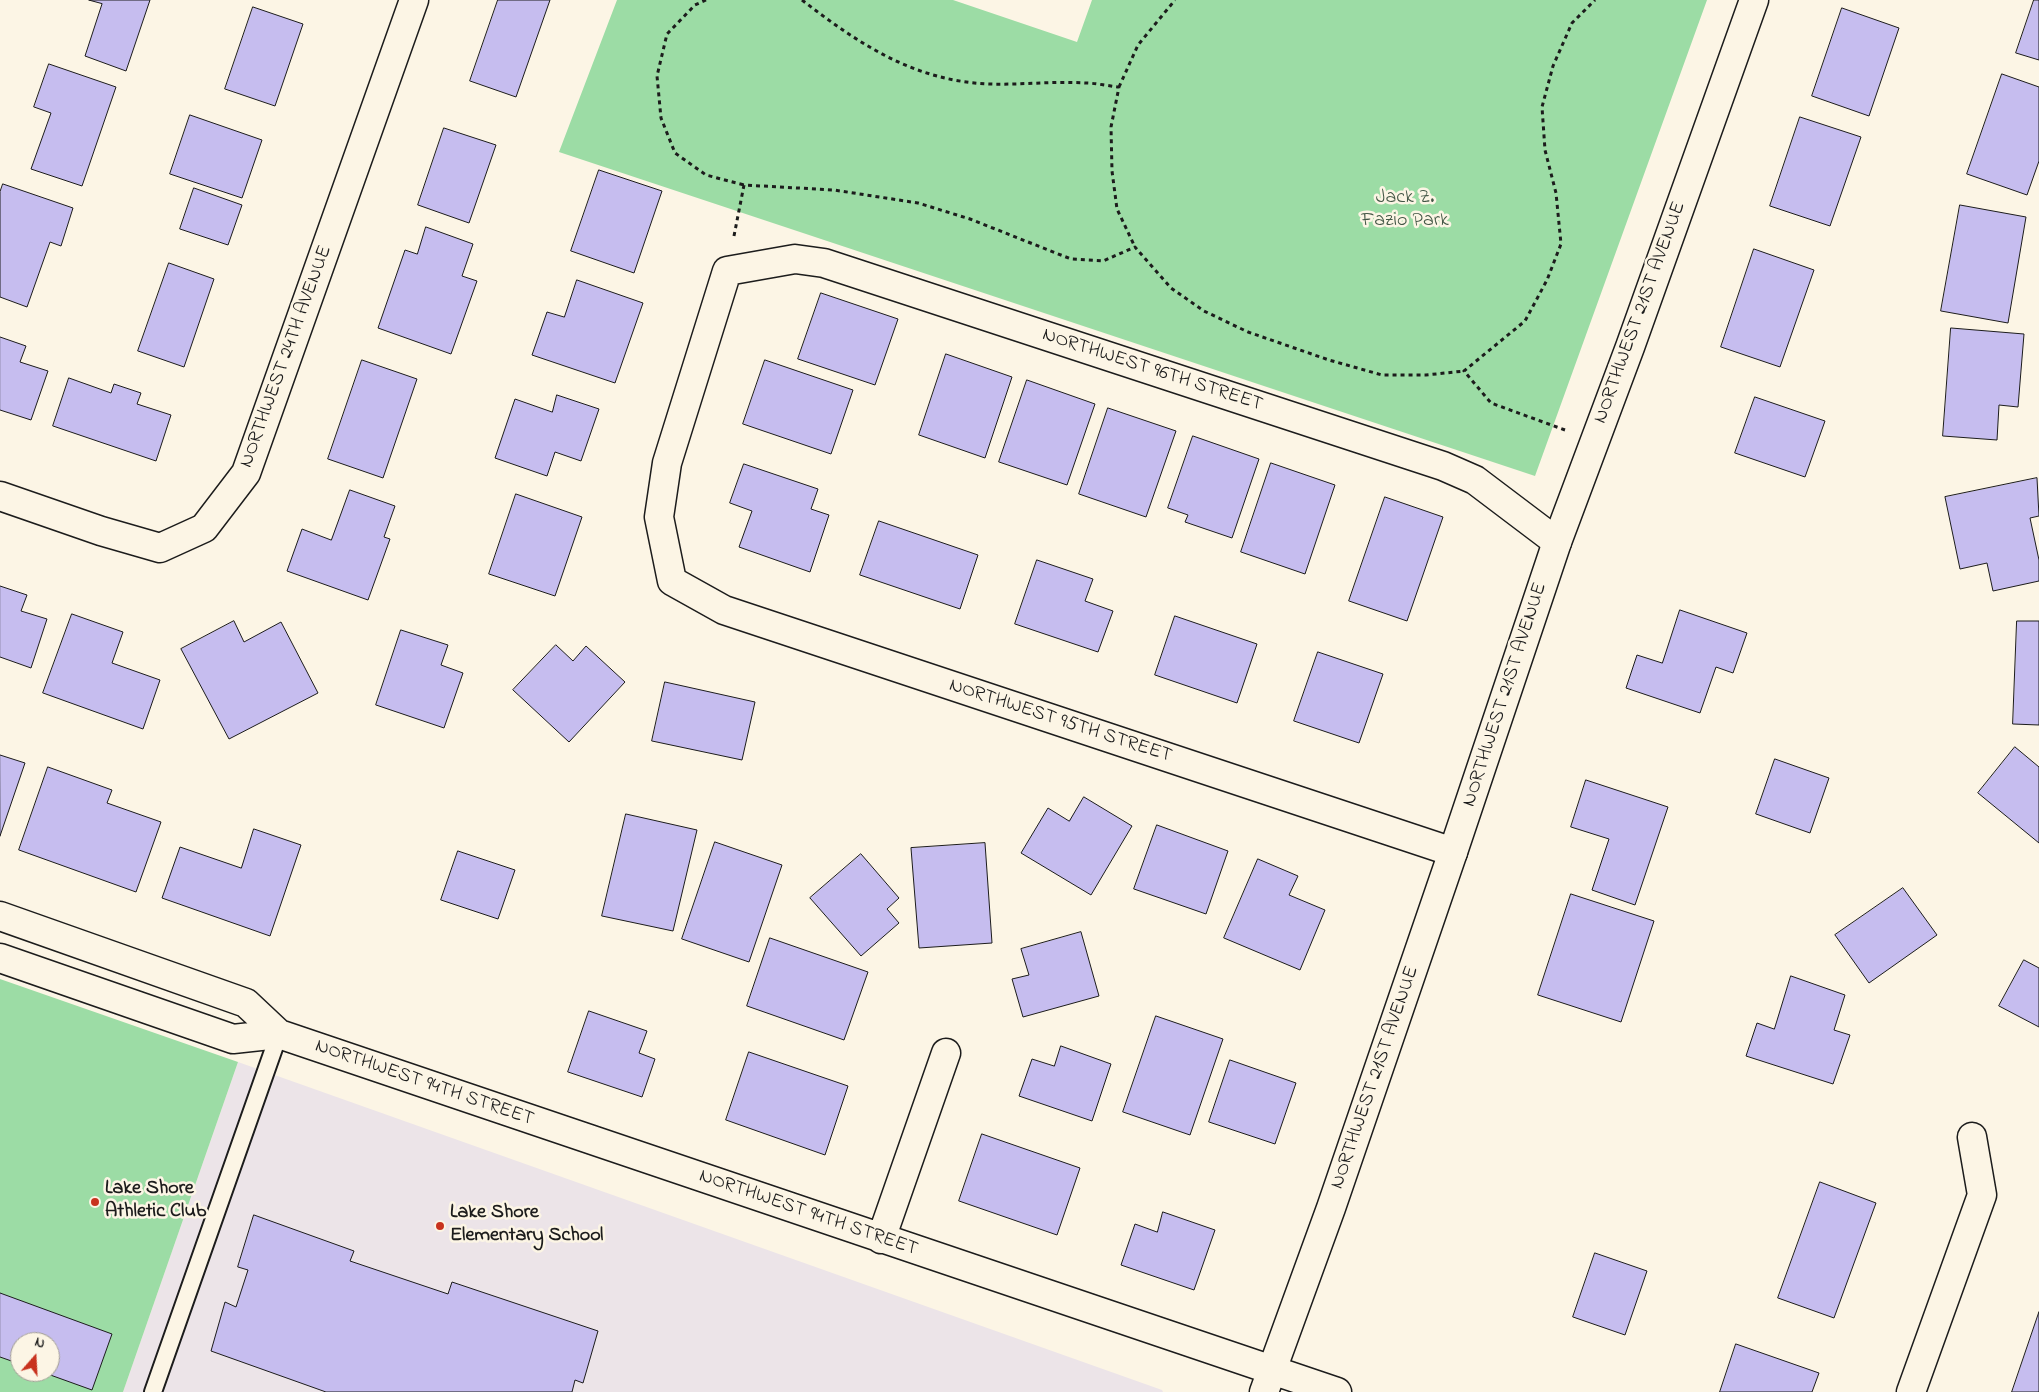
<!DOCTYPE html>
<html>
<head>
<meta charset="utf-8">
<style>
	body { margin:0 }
	#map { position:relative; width:2039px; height:1392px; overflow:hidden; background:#fcf5e5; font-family:"Indie Flower",sans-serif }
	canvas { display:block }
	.north { position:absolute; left:10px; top:1332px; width:50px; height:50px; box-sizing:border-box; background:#fcf5e5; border:1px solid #a29e95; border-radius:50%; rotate:19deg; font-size:14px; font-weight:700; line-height:20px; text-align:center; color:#1c1c1c }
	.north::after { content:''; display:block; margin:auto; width:18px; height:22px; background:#c8321e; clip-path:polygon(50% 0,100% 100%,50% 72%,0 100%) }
</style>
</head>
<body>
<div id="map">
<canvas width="2039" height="1392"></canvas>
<div class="north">N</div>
</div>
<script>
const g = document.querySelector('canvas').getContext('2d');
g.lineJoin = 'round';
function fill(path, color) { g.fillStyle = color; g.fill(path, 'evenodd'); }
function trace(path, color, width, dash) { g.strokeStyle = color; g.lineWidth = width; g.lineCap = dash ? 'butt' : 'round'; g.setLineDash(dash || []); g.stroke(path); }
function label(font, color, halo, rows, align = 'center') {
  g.font = font + ' "Indie Flower",sans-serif'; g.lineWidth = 5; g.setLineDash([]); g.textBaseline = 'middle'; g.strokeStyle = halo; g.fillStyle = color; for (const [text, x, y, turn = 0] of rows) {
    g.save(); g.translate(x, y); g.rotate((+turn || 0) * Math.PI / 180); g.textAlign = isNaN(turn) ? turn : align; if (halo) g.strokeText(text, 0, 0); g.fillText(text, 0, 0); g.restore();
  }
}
fill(new Path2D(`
	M238 1062 1162 1390 1163 1392H123Z`), '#ece4e8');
fill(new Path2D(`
	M617 0H953L1077 42 1092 0H1707L1535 476 559 152Z
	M0 979 238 1062 123 1392H0ZM20 1342H50V1372H20Z`), '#9cdca5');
const building = new Path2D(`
	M89 0H150L126 71 85 56 102 4Z
	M498 0H550L516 97 470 81Z
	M2034 0H2039V60L2016 53Z
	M253 7 303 24 275 106 225 89Z
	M1842 8 1899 28 1869 116 1812 96Z
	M49 64 116 87 82 186 31 169 51 113 34 107Z
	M2002 74 2039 87V161L2027 195 1967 174Z
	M190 115 262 140 242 198 170 174Z
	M1800 117 1861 137 1830 226 1770 206Z
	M444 128 496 145 469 223 418 205Z
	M599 170 662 191 634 273 571 251Z
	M3 184 73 208 61 246 50 242 27 307 0 297V192Z
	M194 188 242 205 228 245 180 229Z
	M1960 205 2026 217 2008 323 1941 311Z
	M426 227 473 244 462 276 477 281 451 354 378 328 405 250 417 254Z
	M1754 249 1814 270 1780 367 1721 347Z
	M169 263 214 279 184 367 138 351Z
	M577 280 643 303 615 383 532 355 547 312 564 317Z
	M821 293 898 319 875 385 798 359Z
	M1951 328 2024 334 2018 407 1999 405 1997 440 1943 436Z
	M0 337 26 346 20 362 48 371 31 420 0 410Z
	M946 354 1012 377 985 458 919 435Z
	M362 360 417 379 383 478 328 459Z
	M765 360 853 390 831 454 743 424Z
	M69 378 111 393 114 384 141 393 137 404 171 415 156 461 53 426Z
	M1027 380 1095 404 1067 485 999 462Z
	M557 395 599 409 581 461 555 452 547 476 495 458 515 399 552 412Z
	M1755 397 1825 421 1805 477 1735 453Z
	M1108 408 1176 431 1146 517 1079 494Z
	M1193 436 1259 459 1232 538 1185 522 1188 515 1168 508Z
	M1271 463 1335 485 1305 574 1241 552Z
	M744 464 818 489 811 509 829 515 810 572 739 547 752 511 730 503Z
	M2037 478 2039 516 2030 518 2039 560V581L1993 591 1987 563 1960 569 1945 497Z
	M350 490 395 506 384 537 390 539 368 600 287 571 302 529 331 540Z
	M516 494 582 517 555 596 489 574Z
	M1385 497 1443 517 1407 621 1349 601Z
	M879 521 978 555 960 609 860 575Z
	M1037 560 1093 579 1085 601 1113 611 1098 652 1015 624Z
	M0 586 27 595 21 611 47 619 31 668 0 657Z
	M1680 610 1747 633 1733 673 1716 667 1700 713 1626 688 1637 655 1662 663Z
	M72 614 123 632 112 663 160 680 143 729 43 693Z
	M1175 616 1257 644 1237 703 1155 675Z
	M234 621 244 642 281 622 318 693 229 739 181 649Z
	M2017 621H2039V725L2013 724Z
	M401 630 448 645 441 665 463 673 444 728 376 705Z
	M556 645 573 661 586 646 625 682 569 742 513 690Z
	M1318 652 1383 674 1359 743 1294 721Z
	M665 682 755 702 742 760 652 741Z
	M2015 747 2039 767V843L1978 793Z
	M0 755 25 763 0 836Z
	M1775 759 1829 778 1810 833 1756 814Z
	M48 767 112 790 107 803 161 822 136 892 19 850Z
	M1586 780 1668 807 1635 905 1592 890 1609 839 1571 827Z
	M1084 797 1132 826 1091 895 1021 853 1048 808 1069 821Z
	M626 814 697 830 673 931 602 916Z
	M1157 825 1228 851 1206 914 1134 889Z
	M254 829 301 845 270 936 162 898 180 847 241 868Z
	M715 842 782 865 749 962 682 939Z
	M985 843 992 943 919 948 911 848Z
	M458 851 515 870 498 919 441 900Z
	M861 854 899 898 887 909 899 923 861 956 810 898Z
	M1258 859 1298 876 1289 895 1325 910 1300 970 1224 938Z
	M1903 888 1937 935 1869 983 1835 935Z
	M1571 894 1654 921 1621 1022 1538 995Z
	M1081 932 1099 996 1023 1017 1012 979 1029 975 1021 949Z
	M770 938 868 972 844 1040 747 1006Z
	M2024 960 2039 968V1027L1999 1006Z
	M1791 976 1845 995 1834 1030 1850 1035 1833 1084 1746 1056 1757 1023 1774 1029Z
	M589 1011 647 1031 639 1053 655 1059 642 1097 568 1072Z
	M1156 1016 1223 1039 1190 1135 1123 1112Z
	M1061 1046 1111 1064 1092 1121 1019 1096 1032 1059 1054 1066Z
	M749 1052 848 1086 825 1155 726 1120Z
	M1230 1060 1296 1083 1275 1144 1209 1122Z
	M982 1134 1080 1168 1057 1235 959 1201Z
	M1820 1182 1876 1203 1834 1318 1778 1298Z
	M1163 1212 1215 1230 1194 1290 1121 1265 1135 1224 1157 1232Z
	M254 1215 354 1251 350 1261 448 1294 452 1282 598 1331 583 1383 575 1380 572 1392H326L211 1351 225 1302 236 1307 248 1270 238 1267Z
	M1595 1253 1647 1271 1625 1335 1573 1317Z
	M0 1293 112 1334 92 1390 42 1372H50V1342H20V1364L0 1357Z
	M2039 1312V1392H2012Z
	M1736 1344 1819 1373 1812 1392H1720Z`);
fill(building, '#c6bdef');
trace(building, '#1c1c1c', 1);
const lane = new Path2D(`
	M153 1392 279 1034`);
const street = new Path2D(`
	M0 496 101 531 160 548 204 528 246 473 414 0
	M1453 852 724 610 672 581 659 517 667 463 727 271 795 259 824 263 1443 466 1475 480 1557 542
	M0 916 246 1003 279 1034
	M0 958 233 1039 279 1034 1272 1370
	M881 1239 946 1053
	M1911 1392 1982 1195 1972 1137`);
const secondary = new Path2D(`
	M1272 1370 1337 1392
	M1264 1392 1331 1208 1453 852 1557 542 1630 347 1754 0`);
trace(lane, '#1c1c1c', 20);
trace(street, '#1c1c1c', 31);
trace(secondary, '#1c1c1c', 31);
trace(new Path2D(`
	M706 0 695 5 667 34 657 76 661 118 675 153 706 175 744 185
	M802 0C859 44 914 81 989 84 1021 85 1053 81 1085 83 1096 83 1108 86 1119 87L1111 127 1112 171 1117 209 1135 247
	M1119 87 1138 45 1175 0
	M734 236 744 185 834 190 918 203 970 219 1071 259 1103 261 1135 247 1171 288 1204 311 1248 332 1329 360 1382 375H1426L1464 371
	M1565 430 1491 403 1464 371 1525 321 1547 280 1561 244 1556 193 1545 150 1542 107 1553 66 1572 23 1595 0`), '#1c1c1c', 3, [4, 4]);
trace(lane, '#fcf5e5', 16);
trace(street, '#fcf5e5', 28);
trace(secondary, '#fcf5e5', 28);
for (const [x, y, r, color] of [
	[95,1202,5,"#c8321e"],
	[440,1226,5,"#c8321e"]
]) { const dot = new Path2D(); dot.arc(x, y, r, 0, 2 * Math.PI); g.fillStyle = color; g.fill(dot); trace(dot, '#fcf5e5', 2); }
label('20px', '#425645', '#fcf5e5', [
	["Jack Z.",1405,199],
	["Fazio Park",1405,222]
]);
label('20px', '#1c1c1c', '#fcf5e5', [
	["NORTHWEST 21ST AVENUE",1641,313,-70],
	["NORTHWEST 24TH AVENUE",287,357,-70],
	["NORTHWEST 96TH STREET",1152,371,18],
	["NORTHWEST 21ST AVENUE",1506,695,-72],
	["NORTHWEST 95TH STREET",1060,722,18],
	["NORTHWEST 21ST AVENUE",1376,1078,-71],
	["NORTHWEST 94TH STREET",424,1084,19],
	["NORTHWEST 94TH STREET",808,1214,19]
]);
label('bold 20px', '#1c1c1c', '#fcf5e5', [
	["Lake Shore",105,1190],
	["Athletic Club",105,1213],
	["Lake Shore",450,1214],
	["Elementary School",450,1237]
], 'left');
</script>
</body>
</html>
